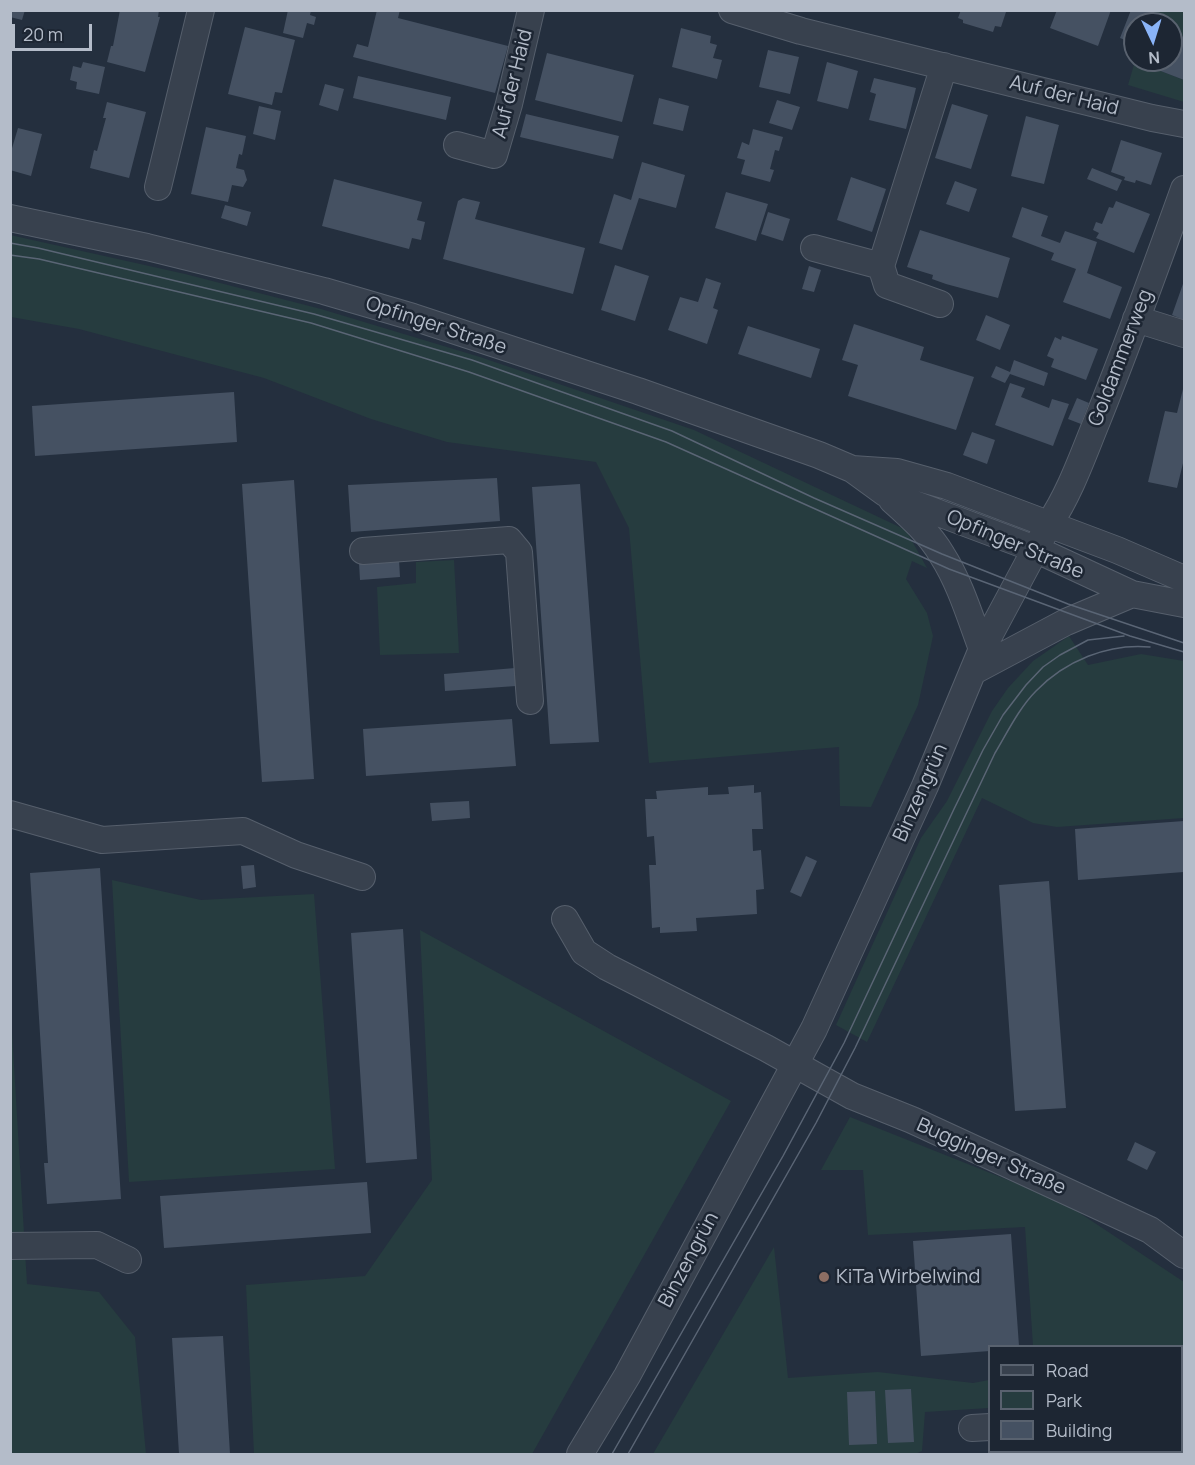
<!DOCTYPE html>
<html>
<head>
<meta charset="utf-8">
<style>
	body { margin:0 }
	#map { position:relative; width:1195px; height:1465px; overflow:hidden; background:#242f3e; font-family:Manrope,sans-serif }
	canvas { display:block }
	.frame { position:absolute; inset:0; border:12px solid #b4bcc9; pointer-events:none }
	.legend { position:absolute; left:988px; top:1345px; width:195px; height:108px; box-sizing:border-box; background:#1d2633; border:2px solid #59626f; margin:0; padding:8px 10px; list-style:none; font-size:18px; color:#b4bcc9 }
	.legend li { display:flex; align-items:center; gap:12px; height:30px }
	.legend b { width:30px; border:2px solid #59626f }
	.north { position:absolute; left:1123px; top:12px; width:60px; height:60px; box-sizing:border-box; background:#1d2633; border:2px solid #59626f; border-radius:50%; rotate:176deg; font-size:16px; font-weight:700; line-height:24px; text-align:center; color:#b4bcc9 }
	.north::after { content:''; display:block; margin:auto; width:21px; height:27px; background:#8ab4f8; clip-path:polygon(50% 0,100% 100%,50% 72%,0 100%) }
	.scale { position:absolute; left:12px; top:24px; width:80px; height:27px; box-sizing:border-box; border:3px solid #b4bcc9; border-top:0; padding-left:8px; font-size:18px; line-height:21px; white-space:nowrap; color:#b4bcc9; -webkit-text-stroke:4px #1d2633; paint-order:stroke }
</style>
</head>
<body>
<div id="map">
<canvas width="1195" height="1465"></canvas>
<div class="frame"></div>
<ul class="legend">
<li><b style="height:8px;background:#38414e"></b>Road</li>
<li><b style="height:16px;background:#263c3f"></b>Park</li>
<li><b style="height:16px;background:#455162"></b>Building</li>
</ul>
<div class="north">N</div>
<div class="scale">20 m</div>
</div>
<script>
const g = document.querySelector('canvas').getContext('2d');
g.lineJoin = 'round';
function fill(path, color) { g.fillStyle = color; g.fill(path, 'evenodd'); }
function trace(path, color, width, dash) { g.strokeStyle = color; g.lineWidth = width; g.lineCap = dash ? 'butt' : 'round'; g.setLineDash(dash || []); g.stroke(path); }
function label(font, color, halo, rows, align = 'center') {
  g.font = font + ' Manrope,sans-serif'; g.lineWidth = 5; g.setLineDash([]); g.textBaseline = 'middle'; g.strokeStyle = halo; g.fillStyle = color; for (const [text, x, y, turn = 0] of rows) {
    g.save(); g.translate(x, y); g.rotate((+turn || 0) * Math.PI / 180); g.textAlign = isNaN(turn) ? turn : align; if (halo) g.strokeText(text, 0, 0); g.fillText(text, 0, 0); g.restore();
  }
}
fill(new Path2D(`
	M1154 11H1184V37L1171 32V24L1152 17Z
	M1135 61 1184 80V102L1128 85Z
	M10 235 185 274 321 309 480 357 694 430 906 530 927 568 912 561 906 579 927 613 933 636 918 705 871 807 840 806 839 747 649 763 629 528 596 462 447 442 371 419 264 378 79 329 11 317Z
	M454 560 459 653 380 655 377 587 416 583V562Z
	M1069 636 1088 665 1141 654 1184 661V818L1057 827 1033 823 982 798 867 1042 836 1025 921 838 947 801 992 711 1008 688 1033 661Z
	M112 880 201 900 314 894 335 1169 129 1182Z
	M420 930 731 1101 532 1454H254L246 1285 365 1276 432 1180Z
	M10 998 27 1284 99 1292 135 1337 146 1454H11Z
	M850 1117 1063 1202 1184 1282V1399H1182V1346H1033L1025 1227 868 1235 863 1170H821Z
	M774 1247 788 1378 878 1372 973 1383 989 1380V1408L925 1412 922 1451 915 1454H653Z`), '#263c3f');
fill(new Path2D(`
	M10 10H25L22 20 10 17Z
	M120 10H159L158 17H160L145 72 107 62 111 46H113Z
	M288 10H311L310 15 316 17 314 25 307 23 303 38 283 33Z
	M377 10H400L398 18 508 46 495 93 353 57 357 44 368 47Z
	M961 10H1002L1006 12 1001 27 995 26 993 32 963 23V20L958 18Z
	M1057 10H1111L1098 46 1050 28Z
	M1131 10H1154L1152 17 1170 24H1135V44L1120 38Z
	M245 27 295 40 282 93 275 92 272 105 228 94Z
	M681 28 711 36 710 43 717 45 713 58 722 60 717 79 672 67Z
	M1171 32 1184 37V80L1132 60H1171Z
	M768 50 799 57 790 94 759 87Z
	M547 53 634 75 622 122 535 100Z
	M83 62 105 67 99 94 76 89 77 82 70 80 73 66 81 68Z
	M827 62 858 71 848 109 817 101Z
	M358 76 451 97 446 120 353 98Z
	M874 78 916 88 906 129 869 120 876 94 870 92Z
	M325 84 344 89 338 111 319 105Z
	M659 98 689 106 683 131 653 124Z
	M777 100 800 107 792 130 769 123Z
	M107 102 146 112 129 178 90 168 94 150 97 151 106 118H103Z
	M952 104 988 115 971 169 935 158Z
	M259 106 281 111 275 140 253 134Z
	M526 114 619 136 613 159 520 137Z
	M1026 116 1059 125 1044 184 1011 176Z
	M206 127 246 136 242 155 239 154 236 168 244 170 247 180 243 187 232 185 228 202 191 194Z
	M18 128 42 134 31 176 10 170V155Z
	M753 129 783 137 779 151 775 150 770 169 774 170 770 182 741 174 745 160 737 158 742 142 749 145Z
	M1121 140 1162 153 1151 185 1136 180 1135 183 1124 180 1125 177 1111 172Z
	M642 162 685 175 676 208 639 198 622 250 599 243 614 194 631 200Z
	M1092 168 1122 180 1117 191 1087 179Z
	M851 177 886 189 872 232 837 220Z
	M334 179 422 202 417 220 425 222 421 240 412 238 409 249 322 226Z
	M955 181 977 189 969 212 946 204Z
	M726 192 768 204 756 241 715 228Z
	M463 198 480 202 475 219 585 248 573 294 443 259 458 201Z
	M1116 201 1150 214 1134 253 1096 238 1099 233 1093 230 1096 222 1102 224 1109 207 1113 208Z
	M225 205 251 212 247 226 221 218Z
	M1022 207 1048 216 1041 236 1060 243 1065 231 1097 242 1087 273 1122 287 1110 319 1063 302 1076 269 1051 260 1054 253 1012 237Z
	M768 212 790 219 783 241 761 234Z
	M920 230 1010 258 998 298 946 284 932 279 933 275 907 267Z
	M615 265 649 276 635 321 601 310Z
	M809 266 821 270 814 292 802 289Z
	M706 278 721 283 713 308 718 310 707 344 668 330 680 297 698 302Z
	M1184 281V320L1172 315Z
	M986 315 1010 325 1000 350 976 340Z
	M854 324 924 347 920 360 974 377 956 430 848 396 858 365 842 360Z
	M748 326 820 349 811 378 738 354Z
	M1062 336 1098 349 1086 380 1051 367 1054 359 1047 356 1055 337 1061 340Z
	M1014 360 1048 373 1044 386 1010 374 1005 383 991 377 996 366 1010 372Z
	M1010 383 1025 388 1021 397 1049 408 1052 399 1069 404 1053 446 995 425Z
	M1184 385V459L1177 488 1148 482 1165 411 1177 413Z
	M234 392 237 442 35 456 32 406Z
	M1077 398 1089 403 1081 424 1068 419Z
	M972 432 995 440 987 464 963 455Z
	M497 478 500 521 351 532 348 485Z
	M294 480 314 779 262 782 242 484Z
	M580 484 599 742 550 744 532 487Z
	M399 560 400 577 360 580 359 563Z
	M515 668 516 686 445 691 444 674Z
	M512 719 516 766 366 776 363 729Z
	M754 785V793L761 792 763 829H752L753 851 761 850 764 889 756 890 757 914 696 918 697 931 660 933V927L652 928 649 865H656L654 836 647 837 645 799H657L656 791 708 787V795L729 794 728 787Z
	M469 801 470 818 432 821 430 803Z
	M1184 821V872L1078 880 1075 829Z
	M806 856 817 861 801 897 790 892Z
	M254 865 256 887 243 889 241 866Z
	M100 868 121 1199 47 1204 44 1163H48L30 873Z
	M1049 881 1066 1108 1015 1111 999 885Z
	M403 929 417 1159 366 1163 351 933Z
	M1135 1142 1156 1152 1147 1170 1127 1160Z
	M367 1182 371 1233 164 1248 160 1196Z
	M1011 1234 1019 1346H990V1351L921 1356 913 1241Z
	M223 1336 230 1454H179L172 1338Z
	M911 1389 914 1442 888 1443 885 1390Z
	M875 1391 877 1444 849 1445 847 1392Z`), '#455162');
const minor = new Path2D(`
	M732 10 801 31 1152 118 1184 124
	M457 145 494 155 509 104 531 10
	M158 187 201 10
	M10 218 147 247 256 274 324 291 413 317 638 391 819 455 852 469 885 493 1035 549 1132 594 1184 604
	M814 248 881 266
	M940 304 887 285 881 266 944 66
	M1136 319 1184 334
	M852 469 897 472 947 486 1117 550 1184 579
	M892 500C910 516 930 534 942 555 960 583 970 617 982 649
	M363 551 509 540 519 552 530 701
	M974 671 1066 622 1132 594
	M10 814 102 840 243 831 296 855 362 877
	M565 919 584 952 607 967 766 1048 852 1096 912 1120 1150 1230 1184 1255
	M10 1246 97 1245 128 1260
	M1182 1415H1184
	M972 1428 990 1427
	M580 1454 627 1376 814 1029 925 786 982 649 1049 524C1070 493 1083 455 1097 421 1128 344 1156 267 1184 189`);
trace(minor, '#565f6c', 28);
trace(minor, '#38414e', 26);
trace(new Path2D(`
	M10 243 38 248 314 314 472 360 672 431 814 498 942 554 1068 604 1184 643
	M10 255 39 259 311 323 469 372 666 442 949 569 1130 636 1184 652
	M612 1454 783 1156 844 1043 954 809 983 750 1003 715 1026 685 1043 667 1060 655 1088 640 1124 636
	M628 1454 816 1123 855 1048 995 753C1007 733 1019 708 1036 691 1065 661 1108 643 1150 647`), '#5a6575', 1.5);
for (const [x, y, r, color] of [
	[824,1277,6,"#8d6e63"]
]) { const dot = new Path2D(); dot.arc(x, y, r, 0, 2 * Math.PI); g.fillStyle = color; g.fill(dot); trace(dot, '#1d2633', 2); }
label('20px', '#b4bcc9', '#1d2633', [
	["Auf der Haid",513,84,-76],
	["Auf der Haid",1064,96,14],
	["Opfinger Straße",436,326,18],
	["Goldammerweg",1121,358,-69],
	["Opfinger Straße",1015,545,23],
	["Binzengrün",921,793,-66],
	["Bugginger Straße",991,1157,24],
	["Binzengrün",689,1260,-62]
]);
label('20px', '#b4bcc9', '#1d2633', [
	["KiTa Wirbelwind",836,1277]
], 'left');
</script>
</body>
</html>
